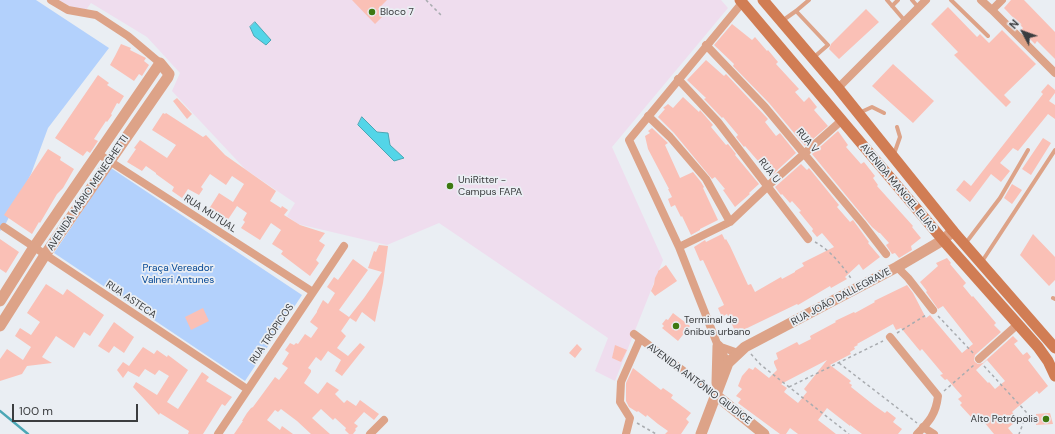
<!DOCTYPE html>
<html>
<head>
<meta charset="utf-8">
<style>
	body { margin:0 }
	#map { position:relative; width:1055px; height:434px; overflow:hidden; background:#eaeef3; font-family:"DM Sans",sans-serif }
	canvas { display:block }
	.north { position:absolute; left:1003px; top:12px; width:40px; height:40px; -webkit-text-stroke:3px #eaeef3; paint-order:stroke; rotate:311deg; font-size:11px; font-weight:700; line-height:16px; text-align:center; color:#3b3d3f }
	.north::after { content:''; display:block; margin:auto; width:14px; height:18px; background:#3b3d3f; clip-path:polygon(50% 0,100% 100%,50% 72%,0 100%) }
	.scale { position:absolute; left:12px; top:404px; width:126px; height:18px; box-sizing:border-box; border:2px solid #3b3d3f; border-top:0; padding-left:5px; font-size:12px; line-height:14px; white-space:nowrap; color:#3b3d3f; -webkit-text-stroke:3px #eaeef3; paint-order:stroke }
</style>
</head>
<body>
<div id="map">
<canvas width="1055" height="434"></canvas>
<div class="north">N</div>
<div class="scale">100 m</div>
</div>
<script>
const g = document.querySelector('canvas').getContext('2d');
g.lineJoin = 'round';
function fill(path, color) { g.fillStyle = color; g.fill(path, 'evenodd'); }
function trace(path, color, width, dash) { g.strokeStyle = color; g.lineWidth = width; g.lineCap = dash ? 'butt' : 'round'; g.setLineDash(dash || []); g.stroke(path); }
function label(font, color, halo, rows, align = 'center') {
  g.font = font + ' "DM Sans",sans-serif'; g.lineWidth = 3.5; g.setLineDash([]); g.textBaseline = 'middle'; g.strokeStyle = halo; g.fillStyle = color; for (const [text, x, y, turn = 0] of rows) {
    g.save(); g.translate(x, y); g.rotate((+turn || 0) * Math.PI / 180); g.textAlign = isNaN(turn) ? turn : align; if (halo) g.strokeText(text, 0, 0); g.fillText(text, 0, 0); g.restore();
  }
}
fill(new Path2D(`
	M59 0H721L728 8 612 147 663 260 615 381 595 371 608 338 439 223 387 245 298 224 287 216 295 203 245 169 172 91 180 73 147 37 91 3 86 10 71 7Z`), '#efddee');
fill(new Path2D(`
	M0 0H36L109 48 48 128 31 174 4 227 0 231Z
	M111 168 302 295 245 381 54 253Z`), '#b3d1fc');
const water = new Path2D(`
	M255 22 271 40 266 45 254 36 250 27Z
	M362 117 377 132 388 133 390 145 404 158 394 161 358 125Z`);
fill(water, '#53d5e8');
trace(water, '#4ca7b5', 1);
trace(new Path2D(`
	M0 411 28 434`), '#4ca7b5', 2.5);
fill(new Path2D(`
	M352 0H387L378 9 384 15 375 24Z
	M1011 0H1024L1055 32V59L1037 41 1035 44 1021 30 1023 28 1004 8Z
	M948 7 977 37 980 34 989 43 1002 30 1036 64 1004 95 1011 102 1006 107 954 55 958 52 931 24Z
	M866 9 879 22 839 59 829 49 831 44Z
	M732 24 752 40 755 37 767 51 768 50 778 62 776 64 799 89 795 92 804 102 809 97 817 107 814 110 828 126 805 146 769 103 733 66 734 64 714 45Z
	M121 44 131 48 130 50 146 58 144 61 149 65 142 76 139 74 134 81 110 65 115 56Z
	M706 60 724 76 726 74 768 119 765 122 776 136 780 133 796 153 771 176 745 146 744 147 736 137 738 135 723 117 722 118 704 99 706 98 687 80Z
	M893 64 934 101 913 123 872 86Z
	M98 75 109 83 107 85 124 96 119 104 117 103 111 114 112 115 107 122 106 121 94 139 98 141 90 153 87 151 83 156 55 138Z
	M1048 84 1055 90V93L1049 101 1055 105V119L1048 114 1018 151 1013 148 1000 163 1010 171 1001 182 991 174 970 202 956 190 964 180 971 186 1043 94 1041 92Z
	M683 97 699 112 700 110 713 125 711 127 726 145 728 144 736 154 735 155 759 184 749 193 750 194 735 207 723 190 725 189 715 177 712 179 674 133 658 117 665 109 663 108 668 104 673 108Z
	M177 98 192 114 187 119 173 101Z
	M163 113 165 114 166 113 203 137 206 135 225 155 276 191 270 201 281 208 282 206 288 210 284 215 300 225 325 233 319 241 325 245 316 260 319 263 310 276 281 254 283 251 272 244 281 230 271 223 260 240 241 228 245 222 243 220 247 213 237 206 227 221 216 214 214 217 207 212 219 193 233 202 244 184 232 176 226 185 210 174 201 187 203 189 199 195 188 189 182 198 172 191 174 187 156 174V173L146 166 142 171 127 162 136 149 134 148 140 140 167 158 176 145 152 130Z
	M652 128 668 143 665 145 680 178 693 172 701 182 704 187 703 188 718 220 700 229V230L691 235 682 216 681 217 675 205 671 207 668 199 672 197 668 189H669L648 149 645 136 650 133 648 131Z
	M838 131 848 145 846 147 861 164 864 162 875 176 873 178 878 185 877 186 913 226 912 227 921 238 911 246 912 250 899 258 895 253 892 254 886 245 889 243 880 233H879L872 227 812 154Z
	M1043 138 1051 143 1031 175 1022 169Z
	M48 149 61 157 60 160 74 169 63 188 57 194 40 223 39 222 32 234 4 215Z
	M801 164 807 170 809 168 839 205 837 207 850 222 853 220 869 242 868 243 880 257 863 270 859 264 845 277 847 279 831 288 830 286 798 305 797 304 737 333 736 331H735L727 314 722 317 718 308 724 305 703 260 700 261 694 247 705 240 706 242 722 234 725 240 726 239 730 246 748 285 751 284 755 292 781 277 782 279 795 272V271L804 266 802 263 834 247 822 233 817 237 812 231 813 229 799 212 801 211 792 201 790 203 782 194 781 195 775 187Z
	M1012 184 1022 190 1012 204 1004 198Z
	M1033 234 1055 257V280L1049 286 1020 255Z
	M0 239 19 252 6 273 0 269Z
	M379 245 388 246 383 283 375 322 362 312 356 322 350 318 341 331 346 336 337 348 348 356 360 343 365 347 342 376 335 371 341 360 328 351 321 361 316 357 308 368 311 370V372L304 383 318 394 327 382 339 390 335 394 344 403 347 400 356 406 360 400 379 414 374 420 364 412 354 423 358 426 355 429 356 430 353 434H349L345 430 346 428 335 418 333 420 321 409 312 418 330 434H311L297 421 281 409 278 412 275 410 267 420 280 430 282 426 293 434H234L243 421H242L247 413 251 408 253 407 275 377 279 380 288 368 282 364 289 353 285 350 290 343 294 345 296 343 298 344 305 334 311 338 318 328 310 322 317 312V311L323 300 328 304 335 293 327 287 334 277 338 280 353 259 368 270 339 310 349 317 364 298 382 272 368 268 374 251 376 252Z
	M947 258 951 263 950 264 966 283 963 286 972 297 973 296 996 323 994 325 1001 332 975 355 974 360 975 362 978 364 983 363 1013 336 1018 341 1014 344 1023 355 1027 352 1031 357 1028 360 1048 386 1039 394 1037 391 1013 411 1012 412 1019 419 1008 428 1013 434H994L984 422 982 424 975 415 972 418 960 405 962 403 958 399 962 396 947 379 945 380 940 375 943 374 922 349 920 351 901 328 896 330 893 324 857 344 858 345 854 347 855 349 850 352 851 354 830 365 851 381 849 383 852 385 851 387 875 406 885 413 887 411 896 418 893 422 902 429 898 434H862L850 425V426L827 408 818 420 836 434H798L790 428 786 434H780L738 403 741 399 736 396 742 389 738 386 742 376 749 368 753 370 755 367 769 378 777 370 774 363V361L778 359 776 353 797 342 799 345 811 339 810 336 836 322 835 321 854 312 855 313 875 302 874 301 907 285 913 293 926 318 930 315 962 353 973 344 943 306 938 309 926 292 927 291 920 282 938 266 936 263ZM827 360 804 389 807 392 798 403 784 392 787 388 781 384ZM987 360 1005 381 995 389 989 382 988 383 976 370Z
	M666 265 677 281 655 296 651 291 654 284 655 278 658 272V271Z
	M46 284 63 295 67 289 104 315 90 336 84 332 74 348 56 336 42 357 52 363 27 366 22 374 0 381V359L7 349 23 360 31 347 15 336 20 328 31 335 40 322 27 313Z
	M203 308 209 321 191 330 185 317Z
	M673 313 690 326 678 341 662 328 664 326 662 324 666 319 668 320Z
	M114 322 134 337 124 353 114 346 109 353 98 346Z
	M577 344 582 349 575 358 569 353Z
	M615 345 627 350 621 362 612 358Z
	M143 347 154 354 157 350 167 357 168 355 188 370 167 402 178 409 202 372 209 377 206 381 232 397 225 406 222 404 203 434H188L189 431 160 413 159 415 133 387 136 382 157 395 169 376 159 370 155 375 145 369 139 377 128 371 123 378 117 370 123 362 129 366Z
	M633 368 661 390 663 388 673 395 671 398 691 413 686 419 689 422 681 434H665L668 431 658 424 647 415 646 417 638 411 637 412 629 407 626 401V383Z
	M1050 413 1053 424 1036 425V414Z`), '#fac0b6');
trace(new Path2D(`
	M426 0 443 17
	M815 242C830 250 843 266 852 280
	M938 316 974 354
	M897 333 926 315
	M751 354 761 365 849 434
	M839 363 917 423
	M984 366 1027 413 1019 434
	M789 387 883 341
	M944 391 974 365
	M637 423 656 434`), '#a9acb0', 1.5, [3, 3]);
trace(new Path2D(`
	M809 0 796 11 828 45 813 58
	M887 0 905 21
	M912 0 918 7
	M951 0 988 36
	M892 6 898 0
	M782 21 796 11
	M859 113 872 107 884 113
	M894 154 900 137 897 127
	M965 244 1000 198 1028 150
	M981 263 1055 150
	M1053 298 1055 299`), '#dda388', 4);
trace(new Path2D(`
	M51 0 68 10 96 15 128 36 160 63
	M981 0 992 10
	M1002 0 992 10 1055 73
	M706 45 765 107 862 223 886 254
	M678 79 718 122 808 239
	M838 88 926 0
	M648 116 670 137 706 179 730 222
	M97 153 313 292
	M770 184 841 121
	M4 227 247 389
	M679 247 730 222 768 186
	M897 267 908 278 933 310
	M634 334 717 396
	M890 337 938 396C936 414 929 422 917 434
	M718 346 738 353
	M979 359 1018 324
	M728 363 718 346 679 247 629 140 742 3
	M923 427 934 434
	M218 434 344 246
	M370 434 384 420
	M626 434 630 418 620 402 621 382 640 339`), '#dda388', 8);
trace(new Path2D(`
	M0 301 34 247 160 63 169 74 168 77 45 255 0 326
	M717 383 718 346
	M717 396 764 434
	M701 434 728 363 745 347 897 267 943 240 953 231`), '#dda388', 11);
trace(new Path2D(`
	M740 0 943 240 1038 347 1048 361 1055 376
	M763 0 838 88 953 231 1055 348`), '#d17d54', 11);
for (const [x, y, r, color] of [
	[372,12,4,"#3d7810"],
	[450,186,4,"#3d7810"],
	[676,326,4,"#3d7810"],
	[1046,419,4,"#3d7810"]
]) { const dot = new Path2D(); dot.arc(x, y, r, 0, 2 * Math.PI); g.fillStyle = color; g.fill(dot); trace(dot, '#eaeef3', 1.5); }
label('10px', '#3b3d3f', '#eaeef3', [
	["Bloco 7",380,12],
	["UniRitter -",458,180],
	["Campus FAPA",458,192],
	["Terminal de",684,320],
	["ônibus urbano",684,332],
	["Alto Petrópolis",1038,419,"right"]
], 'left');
label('10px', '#3b3d3f', '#eaeef3', [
	["RUA V",807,141,50],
	["RUA U",769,171,52],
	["AVENIDA MANOEL ELIAS",898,188,50],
	["AVENIDA MÁRIO MENEGHETTI",88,193,-56],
	["RUA MUTUAL",210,214,33],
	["RUA JOÃO DALLEGRAVE",841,297,-28],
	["RUA ASTECA",131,300,34],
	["RUA TRÓPICOS",272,334,-56],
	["AVENIDA ANTÔNIO GIUDICE",699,384,37]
]);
label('10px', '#004594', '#eaeef3', [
	["Praça Vereador",178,268],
	["Valneri Antunes",178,280]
]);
</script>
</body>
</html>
